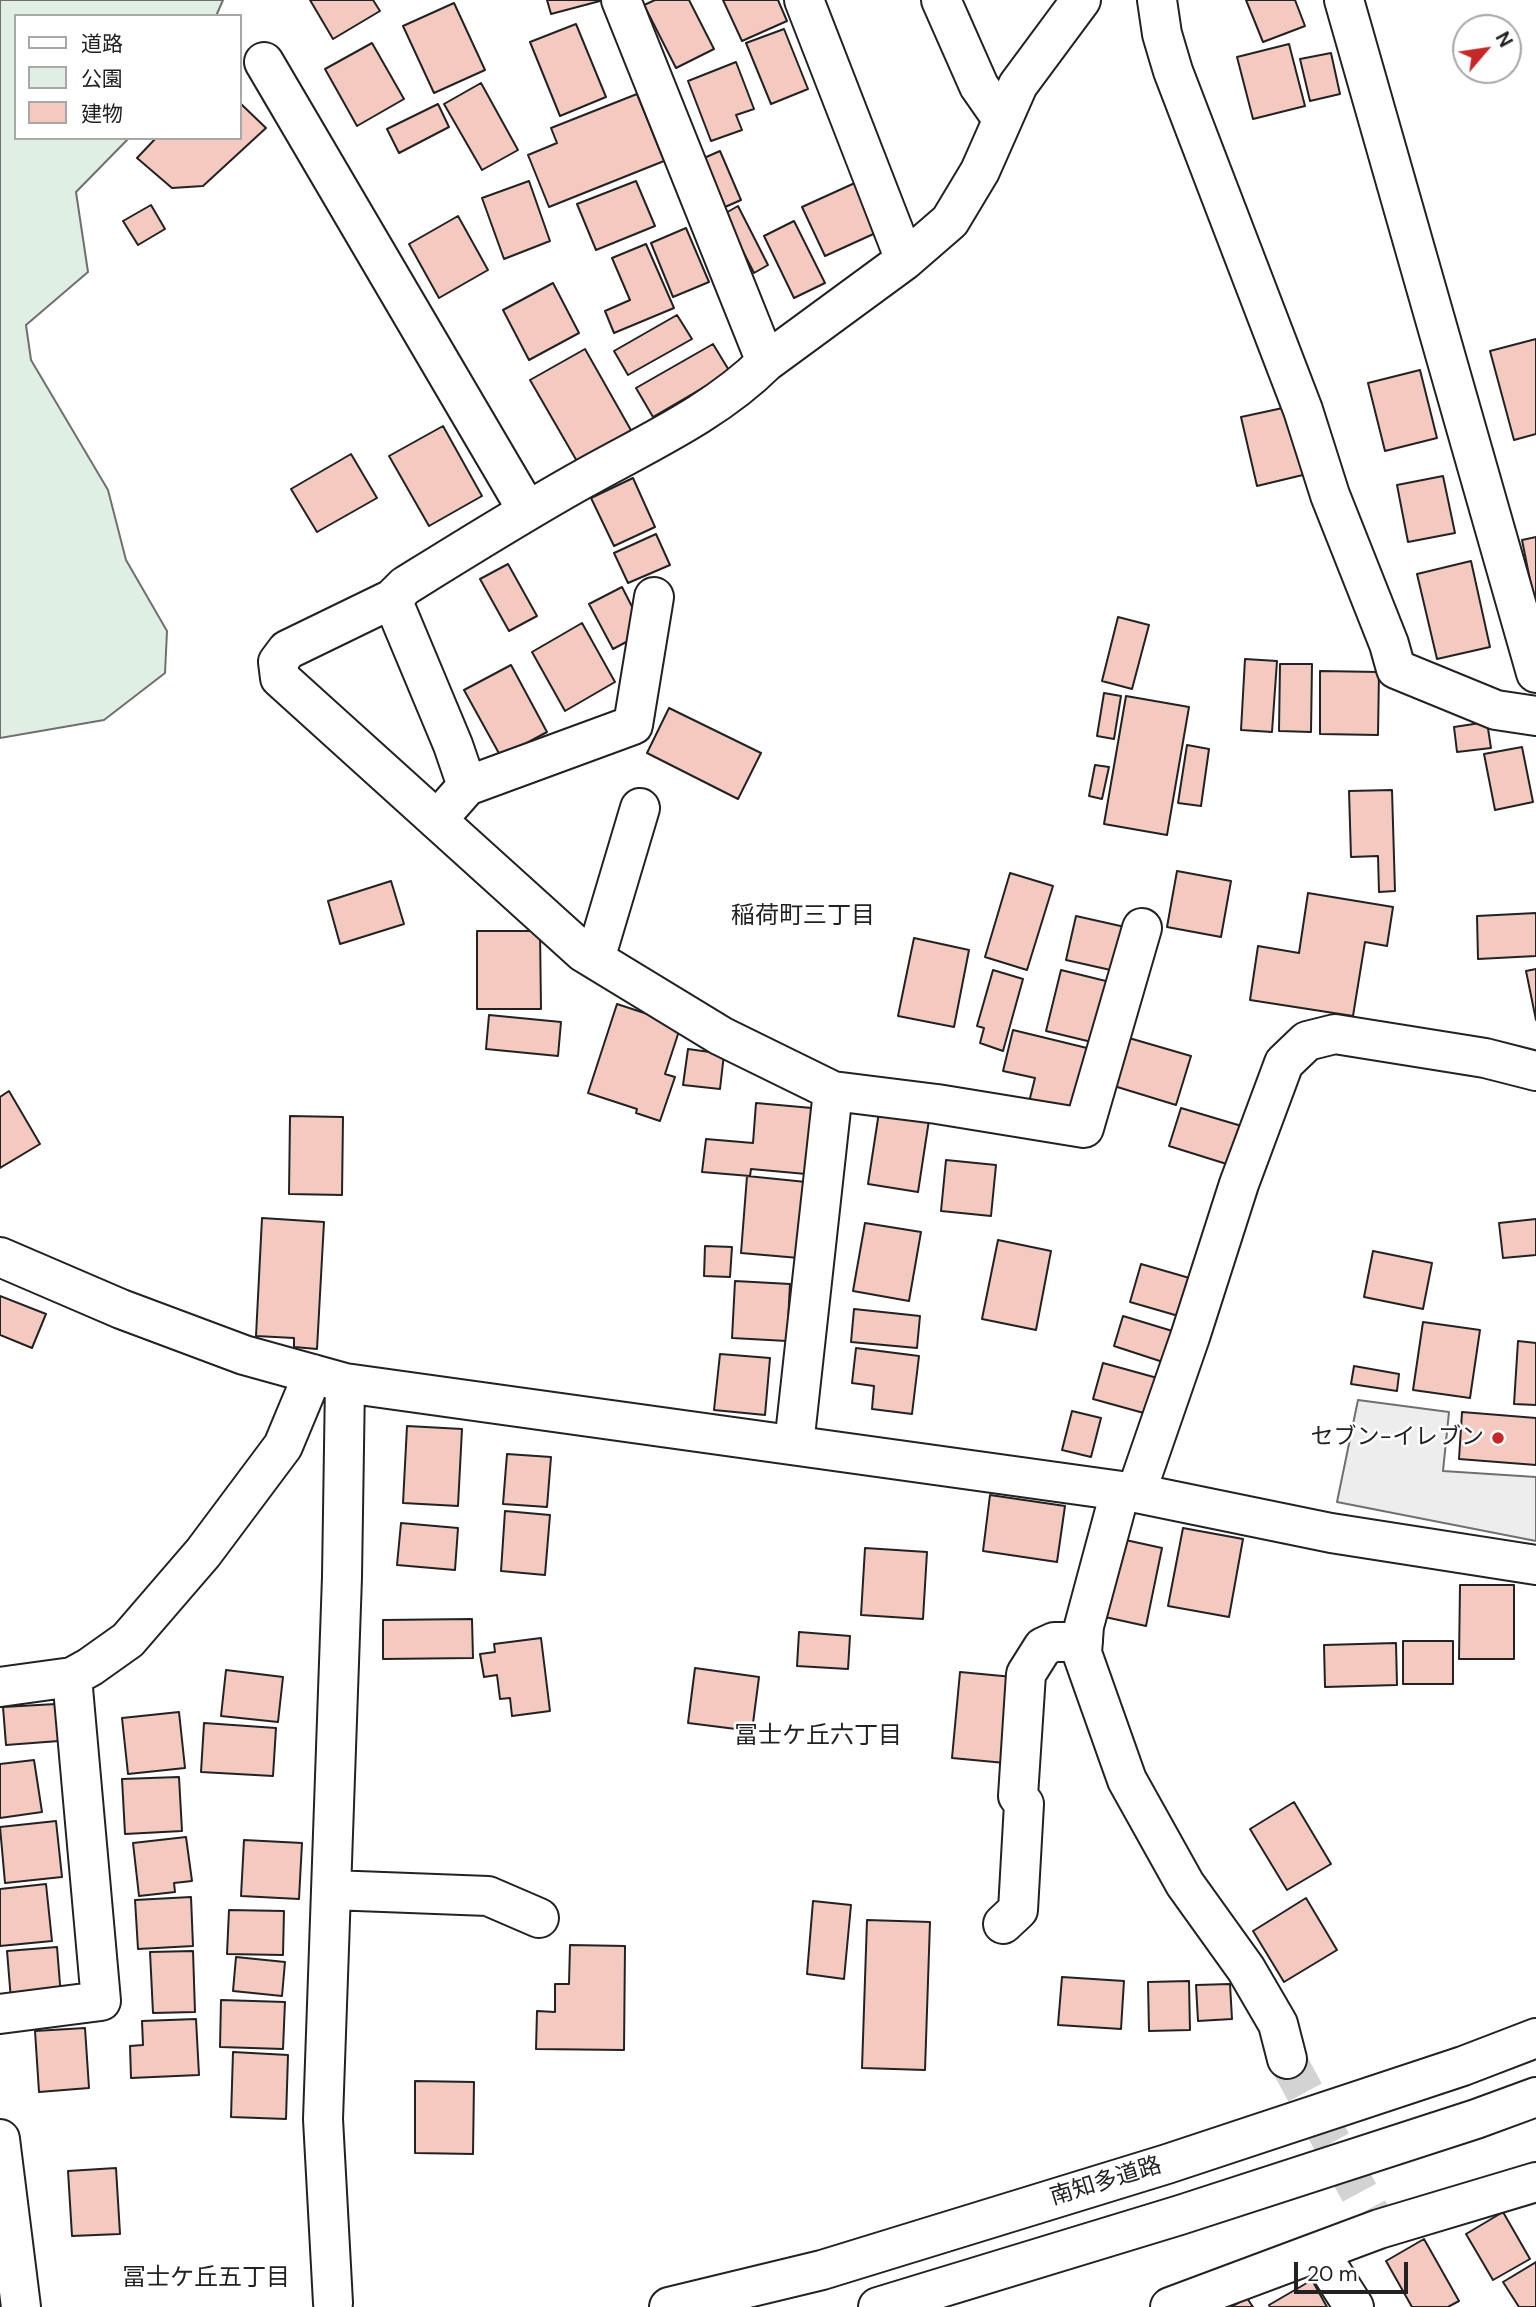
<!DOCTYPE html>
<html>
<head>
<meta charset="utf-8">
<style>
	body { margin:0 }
	#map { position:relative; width:1536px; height:2307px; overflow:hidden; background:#fff; font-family:"DM Sans","Noto Sans JP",sans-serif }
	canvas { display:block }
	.legend { position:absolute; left:14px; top:14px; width:228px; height:126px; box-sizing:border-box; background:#fff; border:2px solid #a7a7a7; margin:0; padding:9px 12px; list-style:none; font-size:21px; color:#222 }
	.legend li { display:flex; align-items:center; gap:14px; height:35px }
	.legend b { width:35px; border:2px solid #a7a7a7 }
	.north { position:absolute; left:1452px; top:14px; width:70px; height:70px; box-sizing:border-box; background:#fff; border:2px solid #a7a7a7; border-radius:50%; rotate:61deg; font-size:19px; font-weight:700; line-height:28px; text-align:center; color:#222 }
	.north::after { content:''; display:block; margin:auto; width:24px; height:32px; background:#c62828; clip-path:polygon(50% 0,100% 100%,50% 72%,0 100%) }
	.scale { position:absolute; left:1294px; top:2262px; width:114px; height:32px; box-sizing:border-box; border:4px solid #222; border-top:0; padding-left:9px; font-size:21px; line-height:24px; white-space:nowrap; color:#222; -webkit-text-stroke:5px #fff; paint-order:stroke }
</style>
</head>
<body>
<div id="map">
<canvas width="1536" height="2307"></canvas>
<ul class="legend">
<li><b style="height:9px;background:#fff"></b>道路</li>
<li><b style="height:19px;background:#e0efe3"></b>公園</li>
<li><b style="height:19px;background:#f3c9c0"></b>建物</li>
</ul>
<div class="north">N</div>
<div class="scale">20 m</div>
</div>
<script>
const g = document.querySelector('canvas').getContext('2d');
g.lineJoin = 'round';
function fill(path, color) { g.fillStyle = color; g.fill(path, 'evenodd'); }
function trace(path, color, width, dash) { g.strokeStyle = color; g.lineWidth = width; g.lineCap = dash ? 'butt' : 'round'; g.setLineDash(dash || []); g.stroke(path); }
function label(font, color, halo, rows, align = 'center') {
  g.font = font + ' "DM Sans","Noto Sans JP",sans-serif'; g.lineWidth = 5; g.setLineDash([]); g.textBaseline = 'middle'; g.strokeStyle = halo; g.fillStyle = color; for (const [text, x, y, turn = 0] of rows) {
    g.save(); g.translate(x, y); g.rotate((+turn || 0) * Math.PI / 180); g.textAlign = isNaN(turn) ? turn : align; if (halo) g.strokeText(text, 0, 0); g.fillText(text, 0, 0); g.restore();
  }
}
const green = new Path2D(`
	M0 0H223L216 16H16V138H129L76 192 88 272 26 325 31 360 108 490 126 560 167 631 165 673 104 720 0 738Z`);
fill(green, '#e0efe3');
trace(green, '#6f6f6f', 2);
const parking = new Path2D(`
	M1358 1400 1449 1412 1443 1471 1536 1477V1541L1337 1502Z`);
fill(parking, '#ededed');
trace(parking, '#6f6f6f', 2);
const building = new Path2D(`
	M310 0H373L380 11 333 39Z
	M547 0H600V1L551 14Z
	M655 0H689L714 49 676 68 644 5Z
	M723 0H778L787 21 742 41Z
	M1246 0H1295L1305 26 1263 42Z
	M454 3 485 70 434 93 403 26Z
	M576 24 606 97 560 116 530 42Z
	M784 29 808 89 771 104 746 43Z
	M372 43 404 99 357 126 325 69Z
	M1289 44 1305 106 1253 119 1237 57Z
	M1331 53 1340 94 1310 101 1300 59Z
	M736 62 754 109 736 115 742 130 711 141 688 81Z
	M481 83 518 150 482 170 444 104Z
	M637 94 664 161 549 207 528 155 557 143 551 128Z
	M240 103 266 128 203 186 172 188 137 158 156 138H240Z
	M438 104 449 127 399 153 387 129Z
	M720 151 741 200 725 207 704 158Z
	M529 181 550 241 504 259 482 198Z
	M636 181 655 226 596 250 577 204Z
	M857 182 880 231 825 256 802 207Z
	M151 205 165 229 138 245 123 221Z
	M738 206 768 265 754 273 724 214Z
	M458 216 488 270 439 298 409 244Z
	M794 221 825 283 794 298 764 236Z
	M686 228 709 282 673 297 651 243Z
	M646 244 674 308 614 333 605 311 630 300 612 258Z
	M553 283 579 333 529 360 503 310Z
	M677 315 692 339 628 375 614 351Z
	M1536 339V434L1514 440 1490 351Z
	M713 344 730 372 653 417 636 388Z
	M585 349 632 432 578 463 530 380Z
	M1420 370 1437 438 1385 451 1368 383Z
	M1292 406 1307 474 1257 486 1241 417Z
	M443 426 482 496 429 526 389 456Z
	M351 454 377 498 317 532 291 489Z
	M1443 476 1455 533 1408 542 1397 485Z
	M633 478 655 527 614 546 591 498Z
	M656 534 670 565 628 583 614 553Z
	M1536 537V610L1522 540Z
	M1471 561 1490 647 1437 659 1417 574Z
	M508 564 537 616 509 631 480 579Z
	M622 587 645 632 613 649 589 604Z
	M1118 617 1149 625 1132 689 1102 681Z
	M582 623 615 682 565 711 532 652Z
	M1245 659 1277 661 1272 732 1241 730Z
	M1280 664H1312L1311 732 1279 731Z
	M511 665 547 732 501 757 464 690Z
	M1320 671 1379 672 1378 735 1320 734Z
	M1104 693 1121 696 1114 739 1097 736Z
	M1126 696 1189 707 1167 835 1104 824Z
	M669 708 761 753 738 799 647 753Z
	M1487 722 1491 748 1457 752 1454 727Z
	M1187 745 1209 749 1201 806 1178 803Z
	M1522 747 1533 802 1495 810 1484 754Z
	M1095 765 1109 767 1102 799 1089 796Z
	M1392 790 1395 891 1379 892 1378 856 1351 857 1349 791Z
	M1177 871 1231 881 1221 937 1167 927Z
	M1010 873 1053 886 1027 970 985 957Z
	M391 881 404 924 340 944 328 901Z
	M1308 893 1393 907 1387 946 1365 942 1353 1016 1250 1000 1258 946 1299 953Z
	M1536 913V956L1478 959 1477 916Z
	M1076 916 1125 927 1115 971 1066 960Z
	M477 931H540L541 1009H477Z
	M914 938 969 950 954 1027 898 1016Z
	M1536 969V1020L1526 971Z
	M993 970 1023 979 1003 1051 980 1043 984 1028 977 1026Z
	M1061 970 1114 983 1100 1044 1046 1031Z
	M617 1004 681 1025 665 1074 675 1077 660 1121 636 1113 637 1109 588 1093Z
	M489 1015 561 1022 558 1056 486 1049Z
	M1013 1030 1087 1048 1071 1116 1028 1106 1035 1078 1003 1071Z
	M1129 1038 1191 1056 1176 1105 1114 1086Z
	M688 1049 724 1054 720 1089 683 1085Z
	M9 1091 40 1144 0 1168V1097Z
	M756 1103 812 1108 806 1174 751 1169 750 1176 702 1172 706 1139 753 1143Z
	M1181 1108 1245 1127 1233 1166 1169 1146Z
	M879 1112 929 1120 918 1192 868 1184Z
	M290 1116 343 1117 342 1195 289 1194Z
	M946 1160 996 1165 991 1216 941 1211Z
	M747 1176 806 1182 799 1258 741 1253Z
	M262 1218 324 1222 317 1349 294 1347V1338L256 1336Z
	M1536 1219V1255L1503 1258 1499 1223Z
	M865 1223 921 1232 909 1301 853 1291Z
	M998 1240 1051 1251 1036 1330 982 1319Z
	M705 1246 732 1247 730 1277 704 1276Z
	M1373 1251 1432 1263 1423 1309 1364 1297Z
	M1141 1264 1193 1279 1182 1317 1130 1302Z
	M735 1281 790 1284 787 1341 732 1338Z
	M0 1296 46 1314 32 1348 0 1335Z
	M854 1309 920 1316 917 1348 851 1342Z
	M1123 1316 1179 1333 1169 1364 1114 1346Z
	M1423 1322 1480 1330 1470 1398 1413 1390Z
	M1518 1341 1536 1343V1405L1514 1404Z
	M856 1348 919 1356 912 1414 872 1409 874 1386 852 1383Z
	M720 1354 770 1358 765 1415 714 1410Z
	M1103 1363 1161 1379 1151 1415 1093 1399Z
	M1354 1366 1399 1374 1397 1391 1351 1384Z
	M1072 1411 1101 1418 1091 1457 1062 1450Z
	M1462 1412 1536 1418V1465L1459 1459Z
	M407 1426 462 1429 458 1506 403 1503Z
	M507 1454 551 1457 547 1507 503 1504Z
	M990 1495 1065 1506 1057 1562 983 1551Z
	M505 1511 550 1515 545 1575 501 1571Z
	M401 1523 458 1528 455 1570 397 1565Z
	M1183 1528 1243 1539 1229 1617 1168 1606Z
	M1121 1539 1162 1548 1146 1626 1105 1617Z
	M865 1548 927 1552 923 1619 861 1615Z
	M1460 1585H1514V1659H1459Z
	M472 1619 473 1658 383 1659V1620Z
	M799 1632 850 1636 848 1669 797 1666Z
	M541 1638 550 1711 512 1716 510 1698 500 1699 497 1675 484 1677 480 1654 495 1652 494 1644Z
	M1403 1641H1453V1684H1403Z
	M1396 1643 1397 1685 1325 1687 1324 1645Z
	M695 1668 759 1677 752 1731 688 1723Z
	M226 1670 283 1677 278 1722 221 1716Z
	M960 1672 1013 1677 1005 1763 952 1758Z
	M56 1704 59 1741 6 1745 3 1707Z
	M179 1712 185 1768 128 1774 122 1718Z
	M204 1723 276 1728 273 1776 201 1772Z
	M34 1760 42 1812 0 1818V1764Z
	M179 1777 182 1831 125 1834 122 1779Z
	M1294 1802 1331 1864 1287 1890 1250 1829Z
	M56 1821 62 1877 5 1883 0 1827Z
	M186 1837 192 1881 174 1883 175 1892 139 1896 133 1843Z
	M244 1840 302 1843 299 1899 241 1896Z
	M46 1884 52 1941 0 1946V1889Z
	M191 1897 193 1946 138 1949 135 1900Z
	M1306 1898 1337 1950 1284 1982 1253 1931Z
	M813 1901 851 1905 844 1979 807 1974Z
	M229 1910 284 1911 283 1955 227 1954Z
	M867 1920 930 1922 925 2070 862 2068Z
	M570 1945 625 1946 624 2050 536 2049 537 2011 555 2012V1984H569Z
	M57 1947 61 1997 11 2000 7 1951Z
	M193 1951 195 2012 153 2013 150 1952Z
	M236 1957 285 1962 282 1996 233 1991Z
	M1062 1977 1124 1981 1121 2029 1058 2025Z
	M1189 1981 1190 2030 1149 2031 1148 1982Z
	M1230 1984 1232 2019 1198 2021 1196 1985Z
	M221 2000 285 2002 283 2049 220 2047Z
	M196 2019 199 2075 131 2078 130 2046 143 2045 142 2021Z
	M85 2028 89 2088 39 2092 35 2031Z
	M233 2052 288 2055 286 2119 231 2117Z
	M415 2081 474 2082 473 2154 415 2153Z
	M116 2168 120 2234 72 2236 68 2171Z
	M1503 2212 1530 2259 1493 2280 1466 2234Z
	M1424 2239 1459 2301 1448 2307H1412L1386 2261Z
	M1536 2262V2307H1519L1503 2282Z
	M1312 2280 1327 2307H1270L1269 2305Z
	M1247 2298 1253 2307H1231Z`);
fill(building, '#f3c9c0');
trace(building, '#222', 2);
trace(new Path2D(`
	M1287 2059 1379 2229`), '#d3d3d3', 38, [38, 19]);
const minor = new Path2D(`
	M621 0 766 362
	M804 0 905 260
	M941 0 979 86 1002 119
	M1157 0 1162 34 1173 71 1303 410 1330 495 1389 644 1396 669 1496 710 1536 716
	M1344 0 1536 673
	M264 62 527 510
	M392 599 453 745 467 786
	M437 820 467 786 633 725 654 597
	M595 959 640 808
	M833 1091 937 1104 1084 1128 1142 928
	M0 1257 121 1309 244 1355 345 1383 1136 1493 1331 1533 1536 1565
	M794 1445 833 1091 721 1036 583 952 280 678 278 662 287 650 392 599 405 586C463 550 522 513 583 479 645 444 715 413 766 362L905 260 950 221 980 171 1018 85 1081 0
	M1120 1492 1084 1626 1082 1653 1127 1780 1185 1884 1246 1969 1278 2024 1287 2059
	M1136 1493 1190 1337 1239 1184 1284 1063 1307 1041 1335 1034 1485 1058 1536 1071
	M0 1687 72 1677 90 1667 128 1640 203 1553 283 1446 313 1374
	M331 1890 488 1896 539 1918
	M1003 1924 1018 1910 1024 1804 1018 1796 1026 1674 1043 1647 1054 1642H1083
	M0 2014 101 2001 72 1677
	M0 2139 21 2307
	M1319 2252 1354 2307
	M333 2303 323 2119 342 1577 345 1383
	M1170 2307 1379 2229 1536 2182`);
const highway = new Path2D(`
	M669 2307 822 2270 1167 2164 1463 2066 1536 2038
	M878 2307 1180 2215 1476 2119 1536 2097`);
trace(minor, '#222', 42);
trace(highway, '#222', 42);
trace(minor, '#fff', 38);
trace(highway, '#fff', 38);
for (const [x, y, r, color] of [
	[1498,1438,7,"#c62828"]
]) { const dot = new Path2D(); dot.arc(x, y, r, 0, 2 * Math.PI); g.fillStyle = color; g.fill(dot); trace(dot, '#fff', 2.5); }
label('23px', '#222', '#fff', [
	["セブン-イレブン",1484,1438]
], 'right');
label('23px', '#222', '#fff', [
	["南知多道路",1106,2182,-17]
]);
label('24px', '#222', '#fff', [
	["稲荷町三丁目",803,917],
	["冨士ケ丘六丁目",818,1737],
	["冨士ケ丘五丁目",206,2279]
]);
</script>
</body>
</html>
